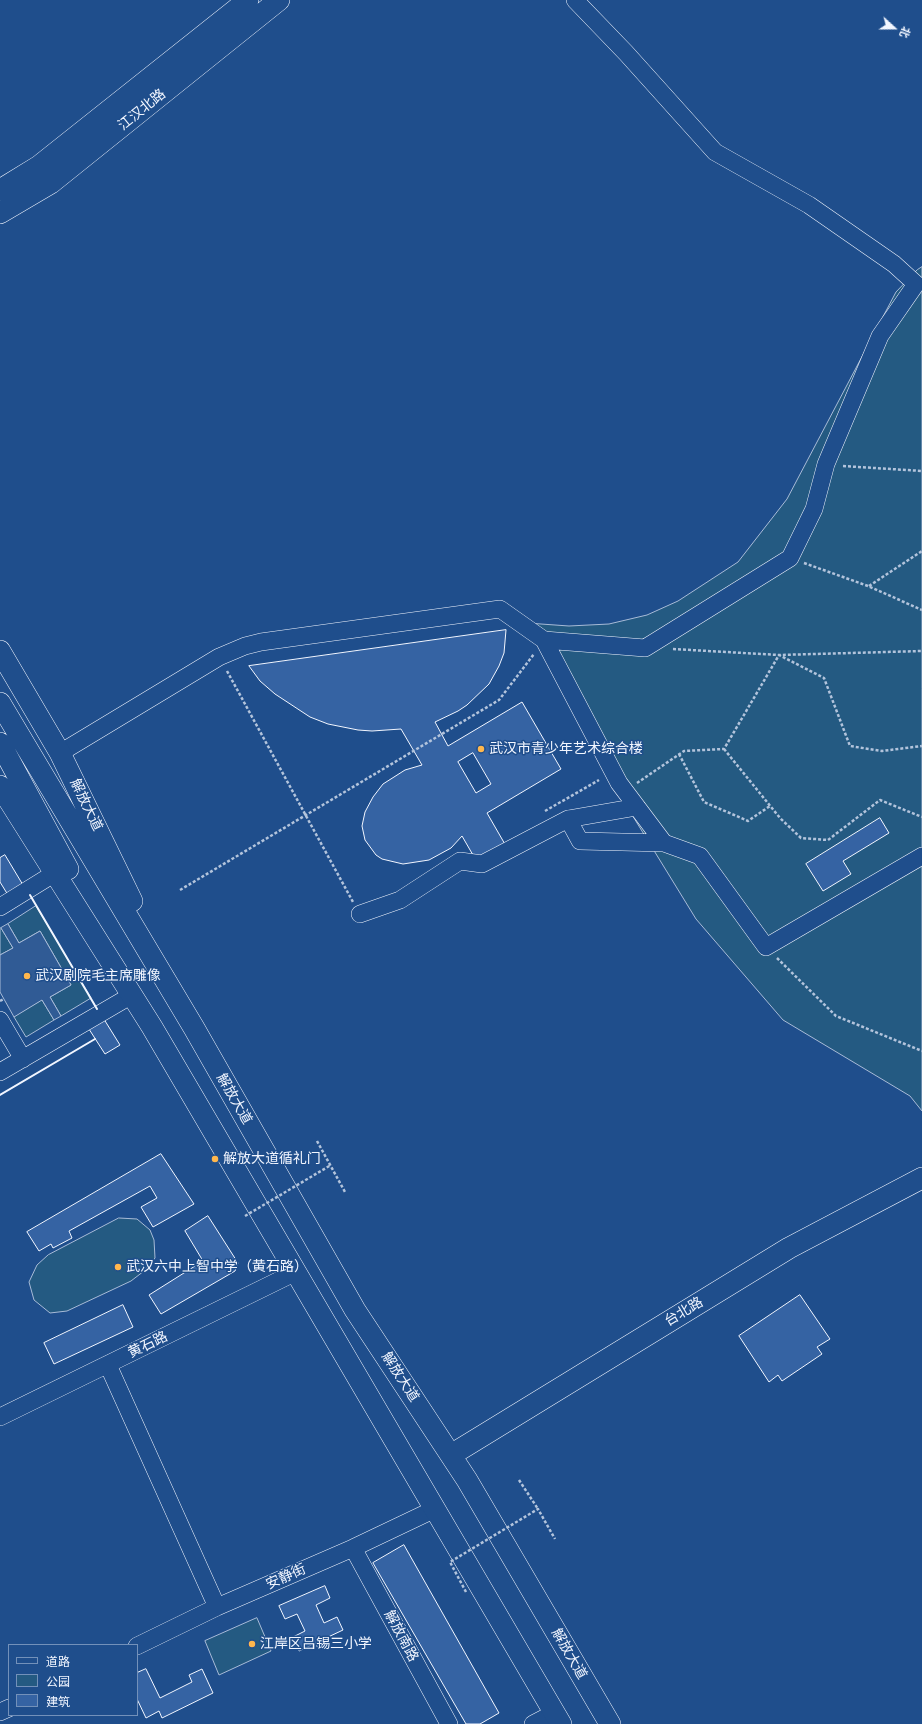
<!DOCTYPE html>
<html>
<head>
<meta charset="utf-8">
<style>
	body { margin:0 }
	#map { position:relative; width:922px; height:1724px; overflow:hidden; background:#1f4e8c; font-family:"PT Serif","Noto Sans SC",serif }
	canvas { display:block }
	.legend { position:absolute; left:8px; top:1644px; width:130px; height:72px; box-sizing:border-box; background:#1f4e8c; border:1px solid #7391ba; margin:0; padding:5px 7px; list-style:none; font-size:12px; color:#f2f6ff }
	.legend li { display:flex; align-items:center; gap:8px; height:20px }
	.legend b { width:20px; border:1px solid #7391ba }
	.north { position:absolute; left:874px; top:8px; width:40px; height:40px; -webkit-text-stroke:3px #1f4e8c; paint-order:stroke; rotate:111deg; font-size:11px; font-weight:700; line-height:16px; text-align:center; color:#f2f6ff }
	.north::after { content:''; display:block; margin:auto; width:14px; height:18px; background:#f2f6ff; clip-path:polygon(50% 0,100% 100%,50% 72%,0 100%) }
</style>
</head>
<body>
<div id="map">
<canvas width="922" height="1724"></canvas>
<ul class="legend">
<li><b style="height:5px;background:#1f4e8c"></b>道路</li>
<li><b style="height:11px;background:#245a82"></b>公园</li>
<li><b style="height:11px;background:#3563a3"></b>建筑</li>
</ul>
<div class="north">北</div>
</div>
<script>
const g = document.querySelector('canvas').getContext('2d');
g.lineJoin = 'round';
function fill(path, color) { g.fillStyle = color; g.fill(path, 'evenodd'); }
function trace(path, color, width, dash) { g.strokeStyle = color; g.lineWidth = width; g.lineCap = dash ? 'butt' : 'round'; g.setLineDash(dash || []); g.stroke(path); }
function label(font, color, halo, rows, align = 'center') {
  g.font = font + ' "PT Serif","Noto Sans SC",serif'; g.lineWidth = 3; g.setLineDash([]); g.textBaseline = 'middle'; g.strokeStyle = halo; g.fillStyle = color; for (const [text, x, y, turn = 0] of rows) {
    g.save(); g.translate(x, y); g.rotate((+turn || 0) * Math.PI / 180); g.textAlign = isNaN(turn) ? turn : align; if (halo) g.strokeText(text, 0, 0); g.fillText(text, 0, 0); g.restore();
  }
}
const green = new Path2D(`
	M922 267V1111L910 1096 783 1020 696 919 618 792 527 623 569 626 609 624 647 615 678 601 738 562 787 499 896 292 917 270Z
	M36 906 91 998 61 1016 50 997 71 985 40 931 19 943 8 924Z
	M1 928 13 948 0 955V929Z
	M42 1000 54 1020 26 1037 14 1017Z
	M119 1218 137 1219 150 1230 154 1240 155 1258 144 1271 131 1281 67 1311 50 1313 34 1300 29 1282 37 1265 48 1255Z
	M257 1618 271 1651 219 1675 205 1641Z`);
fill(green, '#245a82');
trace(green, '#a8bbd7', 1);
const parking = new Path2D(`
	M8 924 19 943 40 931 71 985 50 997 61 1016 54 1020 42 1000 14 1017 0 992V955L13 948 1 928Z`);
fill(parking, '#305b95');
trace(parking, '#a8bbd7', 1);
const building = new Path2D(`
	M506 630 504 653 499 666 489 684 467 705 458 711 435 722 448 746 522 702 561 769 487 813 506 846 477 862 462 836 451 848 429 860 403 864 382 859 376 855 365 840 362 826 365 812 373 797 383 784 405 770 422 765 401 729 372 731 358 730 328 724 310 717 275 694 260 681 249 666ZM473 753 491 784 476 793 458 762Z
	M880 818 889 833 843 861 851 874 823 891 806 864Z
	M5 855 23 885 8 895 0 882V858Z
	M102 1016 120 1045 105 1054 87 1026Z
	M161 1154 194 1204 153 1227 141 1207 157 1198 150 1186 69 1231 72 1238 53 1248 51 1244 39 1251 27 1232Z
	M208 1216 238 1263 235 1271 161 1314 149 1295 203 1261 185 1231Z
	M800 1295 830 1339 817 1347 822 1354 782 1381 778 1375 769 1382 739 1336Z
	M123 1305 133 1327 54 1364 44 1343Z
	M404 1545 499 1713 480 1724H466L373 1563Z
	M325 1586 330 1598 316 1605 324 1623 337 1617 343 1630 326 1638 329 1644 318 1649 316 1643 299 1651 293 1637 305 1631 297 1614 285 1619 279 1606Z
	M146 1669 160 1698 192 1682 189 1675 202 1669 213 1693 162 1718 159 1711 146 1718 137 1699V1673Z`);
fill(building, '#3563a3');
trace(building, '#f2f6ff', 1);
const minor = new Path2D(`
	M544 640 619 783 664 843
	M60 753 219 657 245 646 261 642 500 609 544 640 645 648 790 558 814 509 826 464 880 336 916 284 894 264 809 205 715 152 626 53 575 0
	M568 819 637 807
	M0 907 55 873
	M360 914 400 900 460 861 482 864 568 819 580 841 664 843 700 856 766 947 922 856
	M0 1020 23 1059
	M0 1072 132 995
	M108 1365 217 1607
	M0 1417 296 1272
	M353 1548 449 1724
	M137 1646 217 1607 353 1548 435 1509
	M0 1712 9 1708
	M533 1724 554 1713`);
const major = new Path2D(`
	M0 190 39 166 248 0
	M0 213 51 183 279 0
	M0 651 60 753 132 901
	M0 703 194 1028 355 1310 467 1480 610 1724
	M0 743 68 869
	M0 786 152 1027 561 1724
	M451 1455 789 1248 922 1178`);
trace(minor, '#f2f6ff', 18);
trace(major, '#f2f6ff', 22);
trace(new Path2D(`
	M843 466 922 471
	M804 563 868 586 922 610
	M869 586 922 551
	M673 649 779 655 922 651
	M227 671 353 902
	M724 749 780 818 801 838 828 840 880 800 922 817
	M679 754 704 802 748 821 770 806
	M637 783 684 751 724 749 779 655 824 678 850 746 882 751 922 746
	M545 811 599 780
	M180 890 499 700 534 654
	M777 958 836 1016 922 1051
	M0 1001 4 999
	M317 1141 345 1192
	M519 1480 538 1509`), '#b3c4dc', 2.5, [3, 2]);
trace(minor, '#1f4e8c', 17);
trace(major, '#1f4e8c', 21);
trace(new Path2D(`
	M245 1216 331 1165
	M466 1592 450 1562 538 1509 555 1539`), '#b3c4dc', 2.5, [3, 2]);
trace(new Path2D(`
	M30 895 97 1009
	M0 1095 95 1039`), '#f2f6ff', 2);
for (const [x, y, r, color] of [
	[481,749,4,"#ffb74d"],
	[27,976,4,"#ffb74d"],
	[215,1159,4,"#ffb74d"],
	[118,1267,4,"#ffb74d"],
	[252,1644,4,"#ffb74d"]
]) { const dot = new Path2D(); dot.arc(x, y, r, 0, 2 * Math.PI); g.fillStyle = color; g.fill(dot); trace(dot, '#1f4e8c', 1.5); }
label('14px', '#f2f6ff', '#1f4e8c', [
	["江汉北路",142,110,-39],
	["解放大道",86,805,64],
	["解放大道",234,1099,60],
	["台北路",684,1312,-31],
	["黄石路",148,1345,-26],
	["解放大道",400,1377,57],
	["安静街",286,1577,-24],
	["解放南路",401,1636,62],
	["解放大道",569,1654,60]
]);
label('14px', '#f2f6ff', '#1f4e8c', [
	["武汉市青少年艺术综合楼",489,749],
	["武汉剧院毛主席雕像",35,976],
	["解放大道循礼门",223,1159],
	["武汉六中上智中学（黄石路）",126,1267],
	["江岸区吕锡三小学",260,1644]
], 'left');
</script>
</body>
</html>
